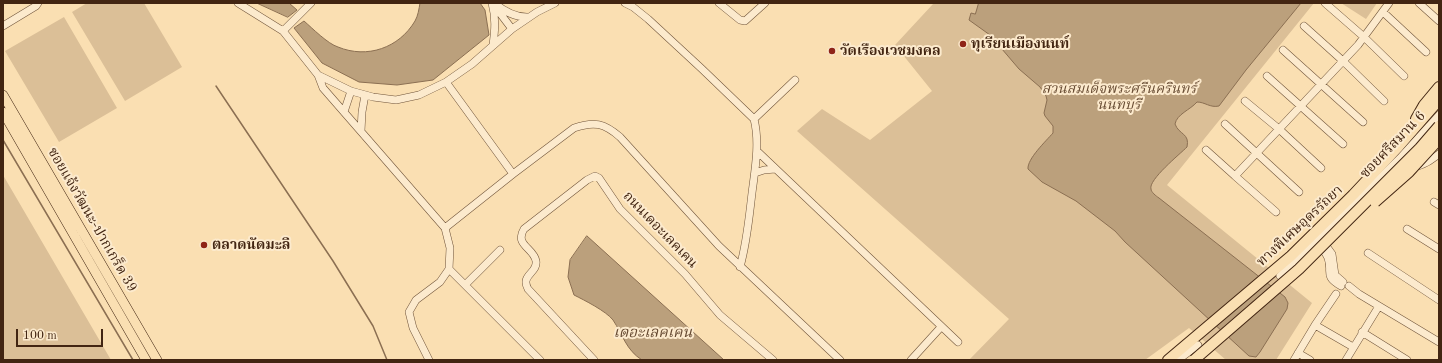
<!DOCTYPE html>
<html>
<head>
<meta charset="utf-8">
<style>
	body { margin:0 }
	#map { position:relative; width:1442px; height:363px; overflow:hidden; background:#fadfb2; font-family:"Old Standard TT",serif }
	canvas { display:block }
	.frame { position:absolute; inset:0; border:4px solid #422512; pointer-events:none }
	.scale { position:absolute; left:16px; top:329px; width:87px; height:18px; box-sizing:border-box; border:2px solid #422512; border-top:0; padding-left:5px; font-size:12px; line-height:14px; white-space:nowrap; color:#422512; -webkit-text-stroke:3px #fceacd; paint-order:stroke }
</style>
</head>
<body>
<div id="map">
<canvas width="1442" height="363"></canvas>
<div class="frame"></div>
<div class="scale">100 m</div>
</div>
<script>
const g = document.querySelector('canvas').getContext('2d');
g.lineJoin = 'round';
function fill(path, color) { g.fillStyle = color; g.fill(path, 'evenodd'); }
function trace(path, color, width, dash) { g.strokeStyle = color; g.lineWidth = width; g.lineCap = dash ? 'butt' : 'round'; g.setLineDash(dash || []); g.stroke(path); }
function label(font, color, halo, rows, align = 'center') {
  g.font = font + ' "Old Standard TT","Noto Serif Thai",serif'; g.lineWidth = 4; g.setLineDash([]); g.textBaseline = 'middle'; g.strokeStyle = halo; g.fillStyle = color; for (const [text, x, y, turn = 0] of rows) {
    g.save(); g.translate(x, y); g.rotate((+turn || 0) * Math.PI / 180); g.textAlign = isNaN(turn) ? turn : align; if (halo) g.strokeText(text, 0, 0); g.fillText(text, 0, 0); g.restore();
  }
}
fill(new Path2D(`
	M87 3H144L182 67 125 101 72 12Z
	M933 3H1314L1167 185 1312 303 1276 360H1226L1189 328 1145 360H969L1009 319 797 131 822 109 870 140 932 91 895 45 933 4Z
	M1341 3H1377L1366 19Z
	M64 17 117 108 59 142 5 51Z
	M3 175 111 360H3Z`), '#dbbf97');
const water = new Path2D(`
	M257 3H289L297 10 288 17Z
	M420 3H480L485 10 489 35 433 80 397 85 359 82 322 63 294 28 304 21C312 28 328 44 338 47 367 59 399 48 415 21 418 16 419 9 420 3Z
	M979 3H1301L1246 70 1219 106C1210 108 1205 102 1197 102 1190 110 1177 114 1175 124 1179 135 1190 133 1187 147 1180 154 1148 180 1151 189 1151 192 1156 196 1159 198L1285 297 1288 303 1287 309 1260 352 1256 357 1249 356 1125 242 1115 231 1076 201 1042 182 1028 169C1027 159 1046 141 1053 133V126L1045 116 1044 113 1047 100 1046 96 1040 87 1019 69 990 35 969 20 971 13 975 14Z
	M587 236 724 360H642C626 350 623 335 613 320 606 311 584 300 574 295L568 277 570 260Z`);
fill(water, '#bba07c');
trace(water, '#8b6f52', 1);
trace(new Path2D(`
	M216 86 333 261 373 326 387 360
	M3 140 133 360`), '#8b6f52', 1.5);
const minor = new Path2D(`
	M238 3 283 31 318 75 351 91 373 97 396 100 419 95 446 82 472 64 512 29 537 12 555 3
	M492 3C496 18 495 30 493 45
	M494 3C504 11 515 18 529 17
	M625 3 633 7 648 19 702 69 754 119C760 143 755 169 752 193 749 218 747 242 740 267
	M719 3 740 20 745 21 765 3
	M1325 3 1364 37 1404 76
	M1419 3 1439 21
	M496 8 512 29
	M1383 12 1426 52
	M3 26 36 6 38 3
	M1304 26 1343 61 1384 101
	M283 31 311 3
	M1283 50 1363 122
	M318 75 323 88 445 228
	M1267 76 1343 144
	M446 82 513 174
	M1245 101 1279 129 1321 168
	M344 112 351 91
	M754 119 795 80
	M1225 124 1299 192
	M361 131 362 112 365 95
	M1206 150 1235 176
	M757 151 958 342
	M1413 167C1423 166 1431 160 1439 154
	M755 173 764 170 775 169
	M1434 202 1439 205
	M1276 212 1235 176 1358 45 1389 3
	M1407 229 1439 249
	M1322 240 1332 254 1335 275 1343 282
	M1319 244C1322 249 1326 253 1328 258 1333 272 1323 276 1341 286
	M1368 253 1439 300
	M449 269 540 360
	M1280 276 1400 158 1439 115
	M465 285 500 250
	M1349 286 1359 294 1439 342
	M1315 325 1353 347
	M1362 332 1407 360
	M1298 353 1310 360
	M429 360 413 328 409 312 416 300 440 282 449 269 450 248 445 228 513 174 574 128C594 121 604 123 620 137L719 246 840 360
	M594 360 528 289C520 275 538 273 536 261 534 248 514 245 524 229L587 180 595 176 599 178 620 209 685 274 720 315 773 360
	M911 360 941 327
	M1178 360 1198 345
	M1294 360 1315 325 1336 294
	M1346 360 1379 306`);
const major = new Path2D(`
	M3 95 157 360
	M3 112 146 360`);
const highway = new Path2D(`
	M1416 119 1424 105 1439 87
	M1168 360 1291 256 1353 195 1399 146 1439 100`);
trace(minor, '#70543a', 8);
trace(major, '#422512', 10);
trace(highway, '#422512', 12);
trace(minor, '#fceacd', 7);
trace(major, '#fadfb2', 9);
trace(highway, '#fadfb2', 10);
const highwayBridge = new Path2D(`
	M1375 202 1409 172 1439 139
	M1194 360 1299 269 1420 148 1439 126`);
trace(highwayBridge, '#422512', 12, []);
trace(highwayBridge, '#fadfb2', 10);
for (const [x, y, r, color] of [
	[963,44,4,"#8f2418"],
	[832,51,4,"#8f2418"],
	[204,245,4,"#8f2418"]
]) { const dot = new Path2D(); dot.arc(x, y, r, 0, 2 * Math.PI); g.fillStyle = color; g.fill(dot); trace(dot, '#fceacd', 1.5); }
label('bold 14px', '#422512', '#fceacd', [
	["ทุเรียนเมืองนนท์",971,44],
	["วัดเรืองเวชมงคล",840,51],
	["ตลาดนัดมะลิ",212,245]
], 'left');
label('italic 14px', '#684c33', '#fceacd', [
	["สวนสมเด็จพระศรีนครินทร์",1119,89],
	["นนทบุรี",1119,105]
]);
label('14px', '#422512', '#fceacd', [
	["ซอยศรีสมาน 6",1393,145,-46],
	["ซอยแจ้งวัฒนะ-ปากเกร็ด 39",92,220,60],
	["ทางพิเศษอุดรรัถยา",1300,226,-43],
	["ถนนเดอะเลคเคน",660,230,46]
]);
label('italic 15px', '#664a32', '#fceacd', [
	["เดอะเลคเคน",653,333]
]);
</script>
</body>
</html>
